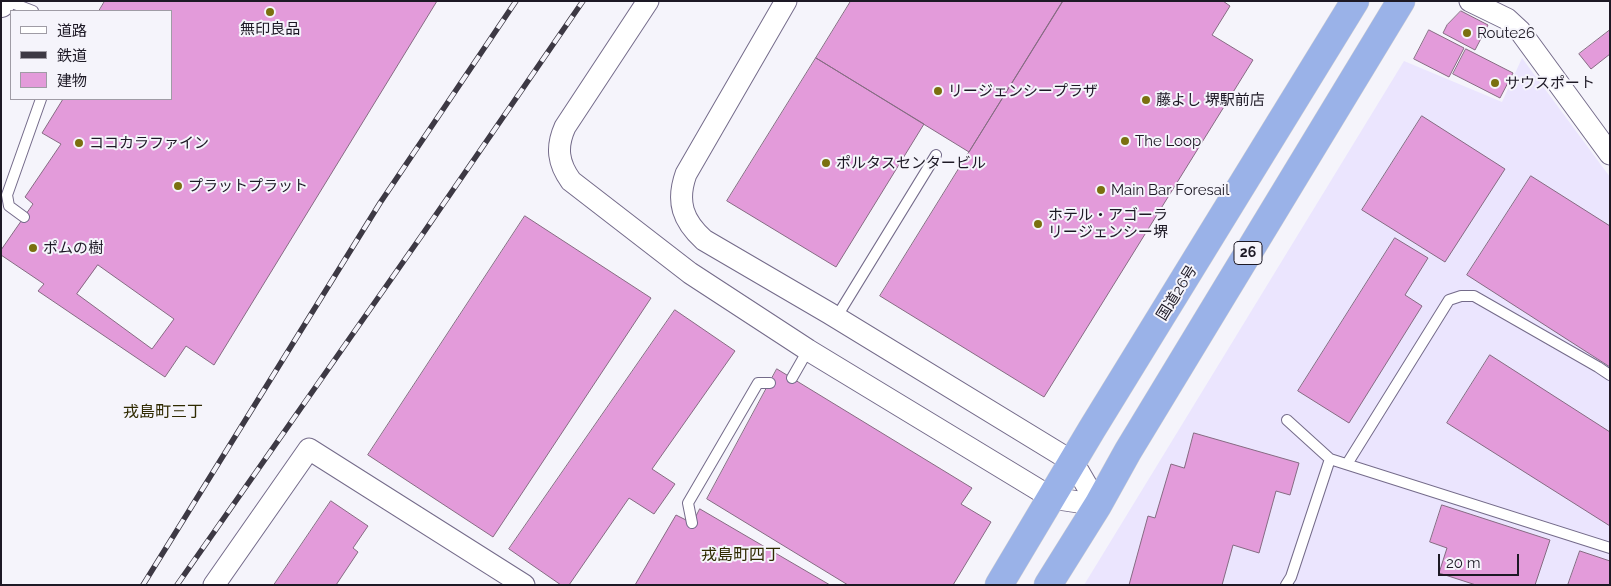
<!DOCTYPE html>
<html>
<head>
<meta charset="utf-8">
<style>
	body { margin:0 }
	#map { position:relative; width:1611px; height:586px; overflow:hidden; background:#f5f4fb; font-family:Raleway,"Noto Sans JP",sans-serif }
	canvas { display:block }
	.frame { position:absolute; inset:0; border:2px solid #1d1925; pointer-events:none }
	.legend { position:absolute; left:10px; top:10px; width:162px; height:90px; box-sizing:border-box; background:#f5f4fb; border:1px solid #9f9ca5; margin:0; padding:6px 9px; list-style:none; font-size:15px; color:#1d1925 }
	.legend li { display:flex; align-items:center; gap:10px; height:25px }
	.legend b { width:25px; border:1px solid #9f9ca5 }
	.scale { position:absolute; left:1438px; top:554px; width:81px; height:22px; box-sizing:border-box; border:2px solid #1d1925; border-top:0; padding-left:6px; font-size:15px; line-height:18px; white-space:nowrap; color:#1d1925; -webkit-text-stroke:4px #f5f4fb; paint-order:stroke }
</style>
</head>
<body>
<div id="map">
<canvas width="1611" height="586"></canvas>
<div class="frame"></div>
<ul class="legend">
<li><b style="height:6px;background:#fff"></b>道路</li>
<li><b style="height:6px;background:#3d3944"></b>鉄道</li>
<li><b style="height:14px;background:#e39bda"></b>建物</li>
</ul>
<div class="scale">20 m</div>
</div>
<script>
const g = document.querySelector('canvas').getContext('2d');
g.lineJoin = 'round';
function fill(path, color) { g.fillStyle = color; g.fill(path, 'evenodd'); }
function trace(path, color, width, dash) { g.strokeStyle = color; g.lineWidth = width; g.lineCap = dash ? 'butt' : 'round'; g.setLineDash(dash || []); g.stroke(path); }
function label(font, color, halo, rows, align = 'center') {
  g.font = font + ' Raleway,"Noto Sans JP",sans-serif'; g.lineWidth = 4; g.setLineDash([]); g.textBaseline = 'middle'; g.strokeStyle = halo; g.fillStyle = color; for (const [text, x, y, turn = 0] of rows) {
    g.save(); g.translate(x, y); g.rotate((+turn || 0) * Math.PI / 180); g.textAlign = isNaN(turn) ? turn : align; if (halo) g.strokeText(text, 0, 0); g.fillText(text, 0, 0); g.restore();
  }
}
fill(new Path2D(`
	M1522 58 1610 177V585H1084L1404 61 1502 102Z`), '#ebe5fe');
const building = new Path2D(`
	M105 1H437L214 365 186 346 165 377 38 291 44 284 1 255V250L33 204 25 197 61 144 42 133 63 99H171V11H99ZM98 265 174 319 152 349 77 294Z
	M851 1H1063L969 152 816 58Z
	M1063 1H1223L1230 6 1212 35 1253 60 1044 397 880 296Z
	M1461 11 1488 25 1475 50 1443 33 1447 25Z
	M1429 30 1464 48 1449 77 1414 59Z
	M1610 30V54L1591 69 1579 54Z
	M1466 49 1513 73 1500 98 1453 74Z
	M816 58 924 124 836 267 727 201Z
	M1422 116 1505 169 1445 262 1362 210Z
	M1531 176 1610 226V367L1467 275Z
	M525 216 651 298 493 537 368 455Z
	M1395 238 1428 258 1405 295 1422 306 1349 423 1298 391Z
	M675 310 735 351 652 469 675 484 654 514 629 498 569 585H561L509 549Z
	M1490 355 1610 432V526L1447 423Z
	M777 369 972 488 961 504 991 522 953 585H848L707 499Z
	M1194 433 1299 463 1290 495 1276 491 1259 553 1233 545 1222 585H1129L1148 516 1155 518 1171 464 1184 468Z
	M331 501 368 526 353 548 358 552 336 585H274Z
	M1442 505 1550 540 1535 585H1476L1439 573 1447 548 1430 542Z
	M700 509 830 585H635L676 515 692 523Z
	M1580 551 1610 561V585H1568Z`);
fill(building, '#e39bda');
trace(building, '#866b83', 1);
const service = new Path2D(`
	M7 1 33 11
	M24 217 9 206 7 195 41 99
	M836 318 936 155
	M792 378 808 350
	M1287 420 1330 459 1610 548
	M1347 464 1449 300 1461 296H1474L1598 367 1610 375
	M692 523 688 503 758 383H770
	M1286 585 1291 577 1330 459`);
const minor = new Path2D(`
	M648 1 565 127C556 147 558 163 571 181L690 273 808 350 1052 498 1098 505
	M786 1 686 174C676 202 683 221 704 240L829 313 1073 462 1098 505
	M1470 1 1507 19 1520 31 1610 154
	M214 585 309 449 524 585`);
const tertiary = new Path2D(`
	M1 4 3 1`);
const trunk = new Path2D(`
	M999 585 1092 429 1355 1
	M1048 585 1098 505 1128 451 1401 1`);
trace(service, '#746b8a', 12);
trace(minor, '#746b8a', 23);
trace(tertiary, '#746b8a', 28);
trace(trunk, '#d2d1d3', 29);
trace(service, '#fff', 10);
trace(minor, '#fff', 21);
trace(tertiary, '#fff', 26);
trace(trunk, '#9ab2e8', 28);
const rail = new Path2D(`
	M143 585 380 203 516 1
	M177 585 422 235 583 1`);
trace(rail, '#3d3944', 5.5);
trace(rail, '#f5f4fb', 4, [11]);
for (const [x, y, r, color] of [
	[270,12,5,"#7a700f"],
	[1467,33,5,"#7a700f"],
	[1495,83,5,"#7a700f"],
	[938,91,5,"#7a700f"],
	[1146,100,5,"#7a700f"],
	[1125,141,5,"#7a700f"],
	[79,143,5,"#7a700f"],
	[826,163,5,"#7a700f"],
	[178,186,5,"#7a700f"],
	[1101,190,5,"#7a700f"],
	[1038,224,5,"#7a700f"],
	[33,248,5,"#7a700f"]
]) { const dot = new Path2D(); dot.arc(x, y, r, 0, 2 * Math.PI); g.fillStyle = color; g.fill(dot); trace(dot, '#f5f4fb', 2); }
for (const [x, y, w] of [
	[1248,253,28]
]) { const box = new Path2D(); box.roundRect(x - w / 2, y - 11.5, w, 23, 4); g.fillStyle = '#f5f4fb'; g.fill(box); trace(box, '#1d1925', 1); }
label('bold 14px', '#1d1925', null, [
	["26",1248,253]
]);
label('15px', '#1d1925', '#f5f4fb', [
	["無印良品",270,29,"center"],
	["Route26",1477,33],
	["サウスポート",1505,83],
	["リージェンシープラザ",948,91],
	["藤よし 堺駅前店",1156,100],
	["The Loop",1135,141],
	["ココカラファイン",89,143],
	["ポルタスセンタービル",836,163],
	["プラットプラット",188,186],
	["Main Bar Foresail",1111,190],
	["ホテル・アゴーラ",1048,215],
	["リージェンシー堺",1048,232],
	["ポムの樹",43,248]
], 'left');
label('15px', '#1d1925', '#f5f4fb', [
	["国道26号",1177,293,-58]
]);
label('16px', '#2f2a00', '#f5f4fb', [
	["戎島町三丁",163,412],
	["戎島町四丁",741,555]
]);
</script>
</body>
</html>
